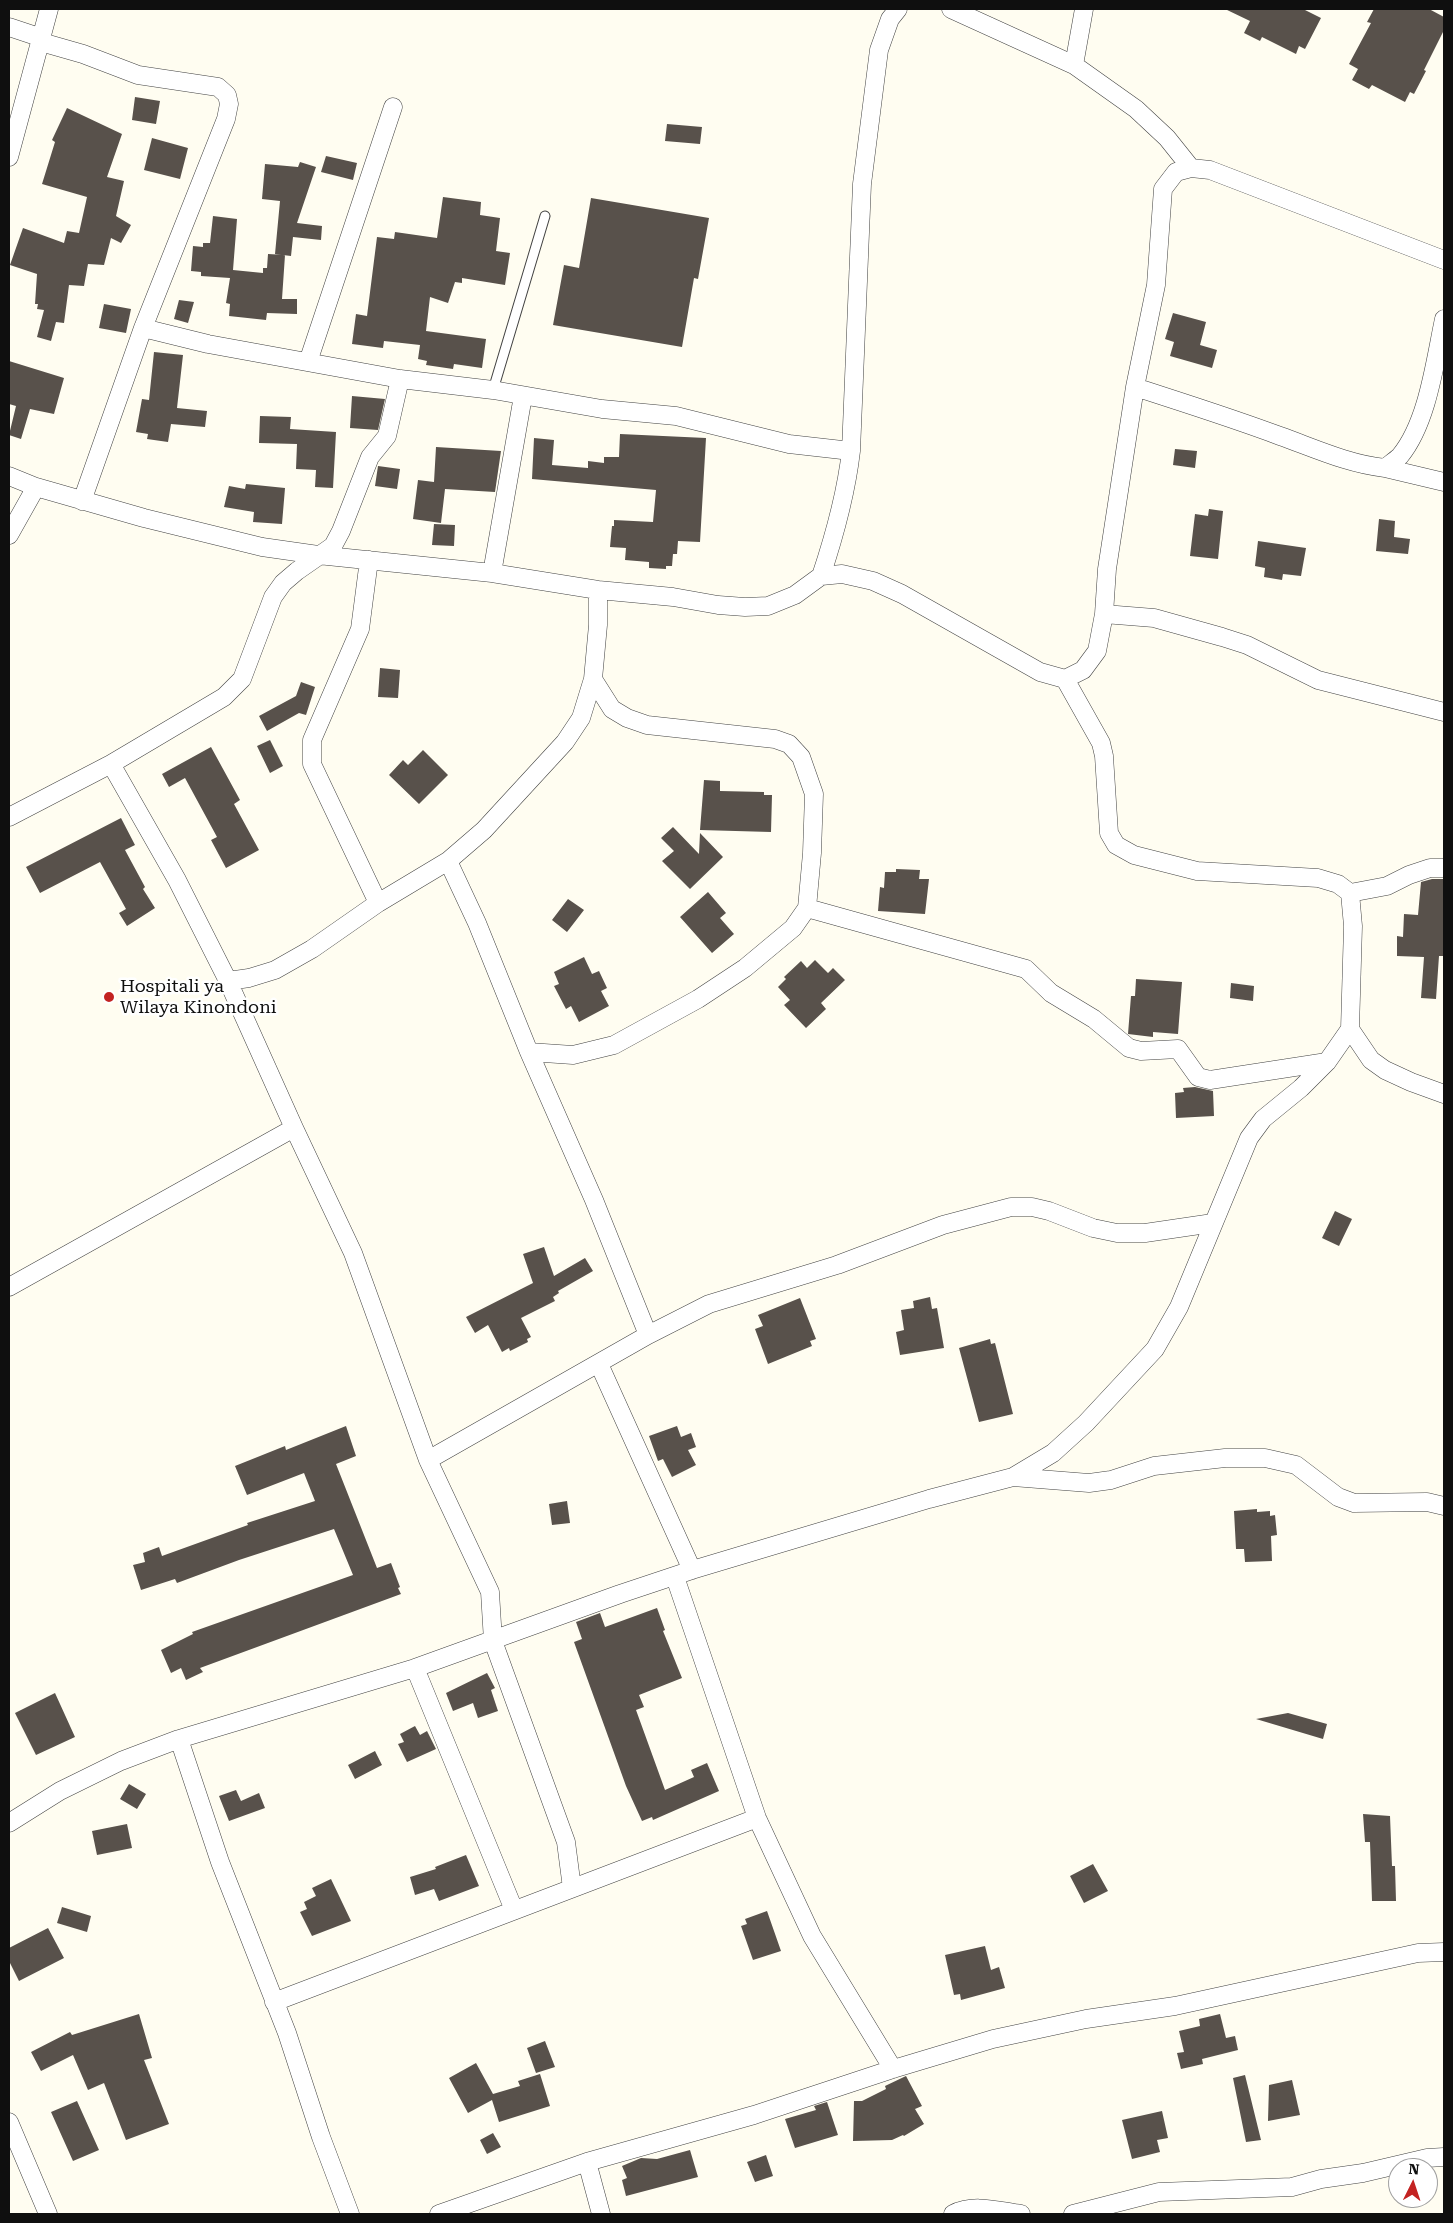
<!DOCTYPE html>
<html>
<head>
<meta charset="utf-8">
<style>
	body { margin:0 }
	#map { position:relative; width:1453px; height:2223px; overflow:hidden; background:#fffdf1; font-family:"Roboto Serif",serif }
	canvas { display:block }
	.frame { position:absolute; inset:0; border:10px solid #0f0f0f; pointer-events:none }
	.north { position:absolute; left:1388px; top:2158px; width:50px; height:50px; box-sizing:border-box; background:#fff; border:1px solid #9f9f9f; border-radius:50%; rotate:4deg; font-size:14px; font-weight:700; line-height:20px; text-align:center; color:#0f0f0f }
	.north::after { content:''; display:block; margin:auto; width:18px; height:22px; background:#c32322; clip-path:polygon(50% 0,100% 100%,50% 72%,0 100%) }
</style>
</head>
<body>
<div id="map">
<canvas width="1453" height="2223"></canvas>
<div class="frame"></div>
<div class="north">N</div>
</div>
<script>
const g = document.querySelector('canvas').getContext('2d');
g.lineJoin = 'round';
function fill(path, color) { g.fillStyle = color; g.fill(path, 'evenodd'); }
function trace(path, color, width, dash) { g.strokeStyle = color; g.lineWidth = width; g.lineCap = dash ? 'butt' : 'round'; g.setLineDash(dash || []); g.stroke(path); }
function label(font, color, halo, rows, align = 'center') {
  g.font = font + ' "Roboto Serif",serif'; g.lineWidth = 5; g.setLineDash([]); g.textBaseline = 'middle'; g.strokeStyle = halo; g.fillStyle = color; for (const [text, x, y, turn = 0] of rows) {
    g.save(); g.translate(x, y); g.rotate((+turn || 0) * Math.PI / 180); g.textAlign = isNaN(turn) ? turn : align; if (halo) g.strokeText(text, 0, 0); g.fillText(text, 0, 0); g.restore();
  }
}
fill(new Path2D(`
	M1225 9H1303L1321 18 1305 49 1299 46 1296 54 1262 37 1260 41 1244 33 1250 21Z
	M1374 9H1429L1444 17V30L1424 70 1426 71 1414 94 1410 92 1405 102 1372 85 1369 89 1352 80 1358 69 1349 64 1371 23 1367 22Z
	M135 97 160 101 156 124 132 120Z
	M67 108 122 134 107 177 124 181 116 216 131 225 121 243 111 238 104 265 88 264 84 286 69 285 64 323 56 322 51 341 37 337 44 310 37 309 38 304H35L37 274 10 265 23 228 64 243 67 231 79 233 87 197 42 184 55 142 52 140Z
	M667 124 702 127 700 144 665 141Z
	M152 138 188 148 180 179 144 170Z
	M326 156 357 163 353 180 321 172Z
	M300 162 316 167 297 223 322 226 321 240 293 237 291 256 275 254 280 201 262 199 265 164 298 167Z
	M443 197 481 202 480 215 500 218 496 251 510 253 505 285 462 278V283L455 282 448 303 430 297 426 331 486 339 482 368 454 364 453 369 426 365 427 361 418 359 420 345 384 341 383 348 352 344 356 314 367 316 377 237 394 239 395 232 437 238Z
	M591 198 709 218 698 279 694 278 682 347 553 325 564 265 579 268Z
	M213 216 237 219 233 270 263 273V268H267L268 254 285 255 282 299H297V314L267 313 266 320 229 316 230 304 226 303 230 278 201 276V272L191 271 193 246 203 247V243H210Z
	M179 300 194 302 188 323 174 319Z
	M104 304 131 309 126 333 99 328Z
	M1173 313 1206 322 1200 345 1217 350 1212 368 1170 356 1174 342 1165 339Z
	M154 352 183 355 177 408 207 411 205 427 171 424 168 442 147 439 148 434 136 432 142 399 149 400Z
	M9 361 64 378 54 414 30 409 21 439 9 435 16 406 9 404Z
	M352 396 385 399 378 430 350 428Z
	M260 416 291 417 290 429 336 432 333 488 315 487 316 470 296 469 297 444 259 443Z
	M620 434 706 438 700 542 678 541 677 554H673L672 566H666V569L649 568V562L625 560 626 548 610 547 612 526H614V520L653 522 656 490 532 479 534 438 554 440 552 465 588 468V461L604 463V457H619Z
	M436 447 501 451 495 492 445 489 441 523 413 519 418 480 434 482Z
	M1175 449 1197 451 1195 468 1173 465Z
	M378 466 400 469 397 489 375 486Z
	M246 484 285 488 282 524 253 522 254 512 224 507 229 486 245 489Z
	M1209 509 1223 511 1218 559 1190 556 1195 514 1208 516Z
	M1379 519 1395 521 1394 537 1410 539 1408 554 1376 551Z
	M434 524 455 525 454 546 432 545Z
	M1258 541 1306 548 1301 576 1283 574 1282 580 1264 577 1265 568 1255 566Z
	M380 668 400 670 398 698 378 697Z
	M301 682 315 687 306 715 299 713 267 731 259 716 296 696Z
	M270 740 283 766 270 773 257 746Z
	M211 747 240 800 234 804 259 850 226 868 211 840 217 837 185 778 169 787 162 774Z
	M423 750 448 775 419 804 389 775 403 760 408 765Z
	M704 780 720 781V791L764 792V795H772L771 832 700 830Z
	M121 818 135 845 125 850 145 887 143 889 155 908 127 926 119 913 126 909 100 862 40 893 26 867Z
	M673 827 699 854 700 833 723 857 690 889 662 861 674 851 661 838Z
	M896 869 920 870 919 879H929L925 914 878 911 880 887 884 888 885 872H896Z
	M1432 879H1444V956H1439L1436 999 1421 998 1424 957 1397 956V936L1403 937 1404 914 1418 915 1421 882Z
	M708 892 726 913 720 918 734 934 712 953 680 917Z
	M568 899 584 910 567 932 552 920Z
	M584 957 592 974 599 971 607 988 601 991 609 1006 579 1022 571 1006 566 1009 554 986 559 984 554 972Z
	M815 960 828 973 833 968 845 980 821 1003 826 1009 806 1028 784 1005 790 1000 778 987 786 979 784 977 801 961 807 968Z
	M1136 979 1182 982 1178 1034 1153 1032V1037L1128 1034 1131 996H1135Z
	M1231 983 1254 986 1253 1001 1230 998Z
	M1195 1087 1213 1091 1214 1116 1176 1118 1175 1093 1184 1092 1183 1088Z
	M1335 1211 1352 1219 1339 1246 1322 1238Z
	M544 1247 554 1276 585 1258 593 1271 558 1291 559 1293 553 1297 555 1301 521 1318 531 1337 527 1339 528 1342 510 1351 509 1348 502 1352 488 1325 475 1333 466 1317 533 1283 523 1254Z
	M930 1297 932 1309 937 1308 944 1348 900 1355 896 1332 904 1330 901 1310 914 1308 913 1301Z
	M800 1298 816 1339 810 1341 812 1346 768 1364 755 1329 763 1326 758 1315Z
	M990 1339 991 1344 995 1343 1013 1414 979 1422 959 1348Z
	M346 1426 356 1456 336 1464 377 1568 391 1563 400 1587 398 1588 401 1594 200 1668 203 1672 186 1680 181 1668 171 1673 161 1650 193 1634 192 1632 353 1575 334 1529 239 1560 177 1583 175 1579 141 1590 133 1565 145 1562 143 1553 159 1547 162 1556 248 1525 247 1523 315 1501 304 1473 247 1495 235 1466 285 1446 286 1450Z
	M677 1426 681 1437 691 1433 696 1447 688 1450 696 1465 672 1477 663 1459 658 1461 649 1436Z
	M567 1501 570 1523 552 1525 549 1504Z
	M1257 1509V1512L1270 1511V1516L1275 1515 1277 1535 1271 1536 1272 1561 1245 1562 1244 1549H1236L1234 1511Z
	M657 1608 665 1630 663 1631 682 1678 639 1695 644 1707 636 1710 665 1790 694 1777 691 1770 707 1763 719 1791 653 1820 652 1817 642 1821 626 1786 574 1642 582 1639 576 1622 600 1613 605 1627Z
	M487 1673 495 1688 491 1690 498 1711 478 1718 473 1703 453 1711 446 1693Z
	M55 1693 75 1737 36 1755 15 1713Z
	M1288 1713 1327 1724 1323 1739 1256 1719Z
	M415 1726 420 1735 427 1731 436 1749 407 1762 398 1744 404 1742 400 1734Z
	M375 1751 382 1765 355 1779 348 1765Z
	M129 1784 146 1794 137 1809 120 1799Z
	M236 1790 241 1801 259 1793 265 1808 229 1821 219 1796Z
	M1363 1814 1390 1816 1392 1866H1395L1396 1901H1372L1370 1842H1365Z
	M127 1824 132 1848 97 1855 92 1831Z
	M466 1855 479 1886 439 1901 434 1889 415 1895 410 1877 436 1869 435 1867Z
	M1093 1864 1108 1891 1084 1903 1070 1876Z
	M331 1879 351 1921 312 1936 300 1912 307 1909 304 1902 316 1896 312 1888Z
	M62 1907 91 1916 87 1932 57 1923Z
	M767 1911 781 1951 753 1960 741 1926 747 1924 745 1919Z
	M48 1928 64 1958 19 1981 9 1961V1948Z
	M985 1946 991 1970 999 1967 1005 1988 961 2000 960 1994 954 1995 945 1955Z
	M139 2014 152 2058 144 2060 169 2124 126 2140 104 2083 88 2090 73 2055 41 2071 31 2052 70 2032 72 2035Z
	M1220 2014 1226 2038 1235 2036 1238 2050 1202 2059 1203 2064 1181 2069 1177 2053 1184 2052 1179 2031 1200 2026 1199 2019Z
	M545 2041 555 2067 536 2073 527 2048Z
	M476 2063 493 2094 520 2086 518 2081 540 2074 550 2106 499 2122 492 2100 468 2113 449 2078Z
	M1245 2075 1261 2140 1246 2142 1233 2078Z
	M906 2076 922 2106 915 2109 924 2124 904 2136 903 2135 892 2140 853 2141 854 2101H862L886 2089 885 2086Z
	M1292 2080 1300 2115 1268 2121 1269 2085Z
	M77 2101 99 2150 73 2161 51 2112Z
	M827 2102 838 2135 795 2148 785 2119 816 2110 814 2106Z
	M1162 2111 1168 2138 1157 2140 1160 2152 1132 2159 1122 2120Z
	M493 2133 501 2147 487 2154 480 2140Z
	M690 2150 698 2177 626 2196 622 2180 627 2178 622 2166 641 2158 657 2159Z
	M766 2155 773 2176 755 2182 747 2162Z`), '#58514b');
const lane = new Path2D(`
	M493 390 545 216`);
const street = new Path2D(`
	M951 9 1074 65 1136 109 1167 138 1191 168
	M9 27 42 38
	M41 42 83 54 138 75 218 87 227 95 229 104 226 119 143 328 82 501
	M1074 65 1084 9
	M9 157 49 9
	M143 328 208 344 400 379 493 390 602 409 676 416 789 444 851 451
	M308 362 393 107
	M1135 387C1184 403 1232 418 1280 436 1314 448 1348 464 1385 468 1390 464 1396 460 1400 456 1428 422 1435 361 1444 319
	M1385 468 1444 482
	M9 476 36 487 144 518 262 547 318 555 492 573 598 590 673 597 718 605 745 607 768 606 795 595 821 576 842 574 873 581 902 594 1040 672 1065 679 1083 670 1097 651 1104 614 1107 569 1135 387 1156 285 1163 189 1176 172 1191 168 1210 170 1444 260
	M9 535 36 487
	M369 560 360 629 312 740V764L378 903
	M492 573 523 396
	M821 576C835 534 846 495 851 451L862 184 879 50 890 19 898 9
	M1104 614 1154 618 1222 637 1247 645 1318 680 1444 712
	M1065 679 1101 743 1104 756 1109 833 1116 845 1134 855 1197 871 1318 878 1338 884 1350 893 1353 926 1350 1029 1371 1060 1385 1070 1411 1082 1444 1094
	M111 764 177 880 228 981 294 1128 353 1253 428 1460 490 1592 493 1641 566 1842 572 1888
	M9 817 111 764 224 697 242 679 273 597 283 583 297 571 333 546 341 531 370 457 387 436 400 379
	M448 861 477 923 529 1052 594 1200 648 1335
	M1350 893 1387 886 1409 875 1430 868H1444
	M807 908 1026 969 1051 993 1094 1019 1129 1048 1141 1051 1178 1049 1198 1077 1210 1080 1327 1062
	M228 981 249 978 275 970 312 949 378 903 448 861 484 830 565 742 581 718 593 679
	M529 1052 573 1055 614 1045 698 999 745 968 793 928 807 908 812 853 814 794 801 757 789 744 775 739 647 725 627 718 612 709 593 679 598 625V590
	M9 1287 294 1128
	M599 1364 692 1570
	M428 1460 648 1335 709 1304 837 1265 943 1225 1011 1207H1032L1049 1211 1093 1228 1117 1233H1145L1213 1223
	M1013 1477 1089 1483 1111 1480 1154 1466 1225 1458H1265L1296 1465 1338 1497 1354 1503 1427 1502 1444 1506
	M675 1577 757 1818 812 1936 893 2069
	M415 1668 514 1910
	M179 1739 220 1862 287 2033 321 2137 350 2214
	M9 1823 60 1791 121 1761 179 1739 415 1668 620 1594 692 1570 929 1499 1013 1477 1053 1453 1086 1423 1155 1349 1179 1307 1249 1138 1263 1119 1301 1088 1327 1062 1350 1029
	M274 2002 757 1818
	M9 2122 48 2214
	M587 2162 601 2214
	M439 2214 587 2162 754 2115 893 2069 993 2039 1086 2019 1175 2006 1418 1953 1444 1952
	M953 2214C974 2203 998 2211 1021 2214
	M1073 2214 1159 2192 1292 2187 1321 2179 1363 2173 1427 2158 1444 2157`);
trace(lane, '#424242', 11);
trace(street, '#424242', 19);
trace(lane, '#fff', 9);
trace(street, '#fff', 18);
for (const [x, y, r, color] of [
	[109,997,6,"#c32322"]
]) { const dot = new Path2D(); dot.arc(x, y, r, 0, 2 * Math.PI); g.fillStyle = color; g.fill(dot); trace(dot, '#fff', 2); }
label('18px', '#0f0f0f', '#fff', [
	["Hospitali ya",120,987],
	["Wilaya Kinondoni",120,1008]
], 'left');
</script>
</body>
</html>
